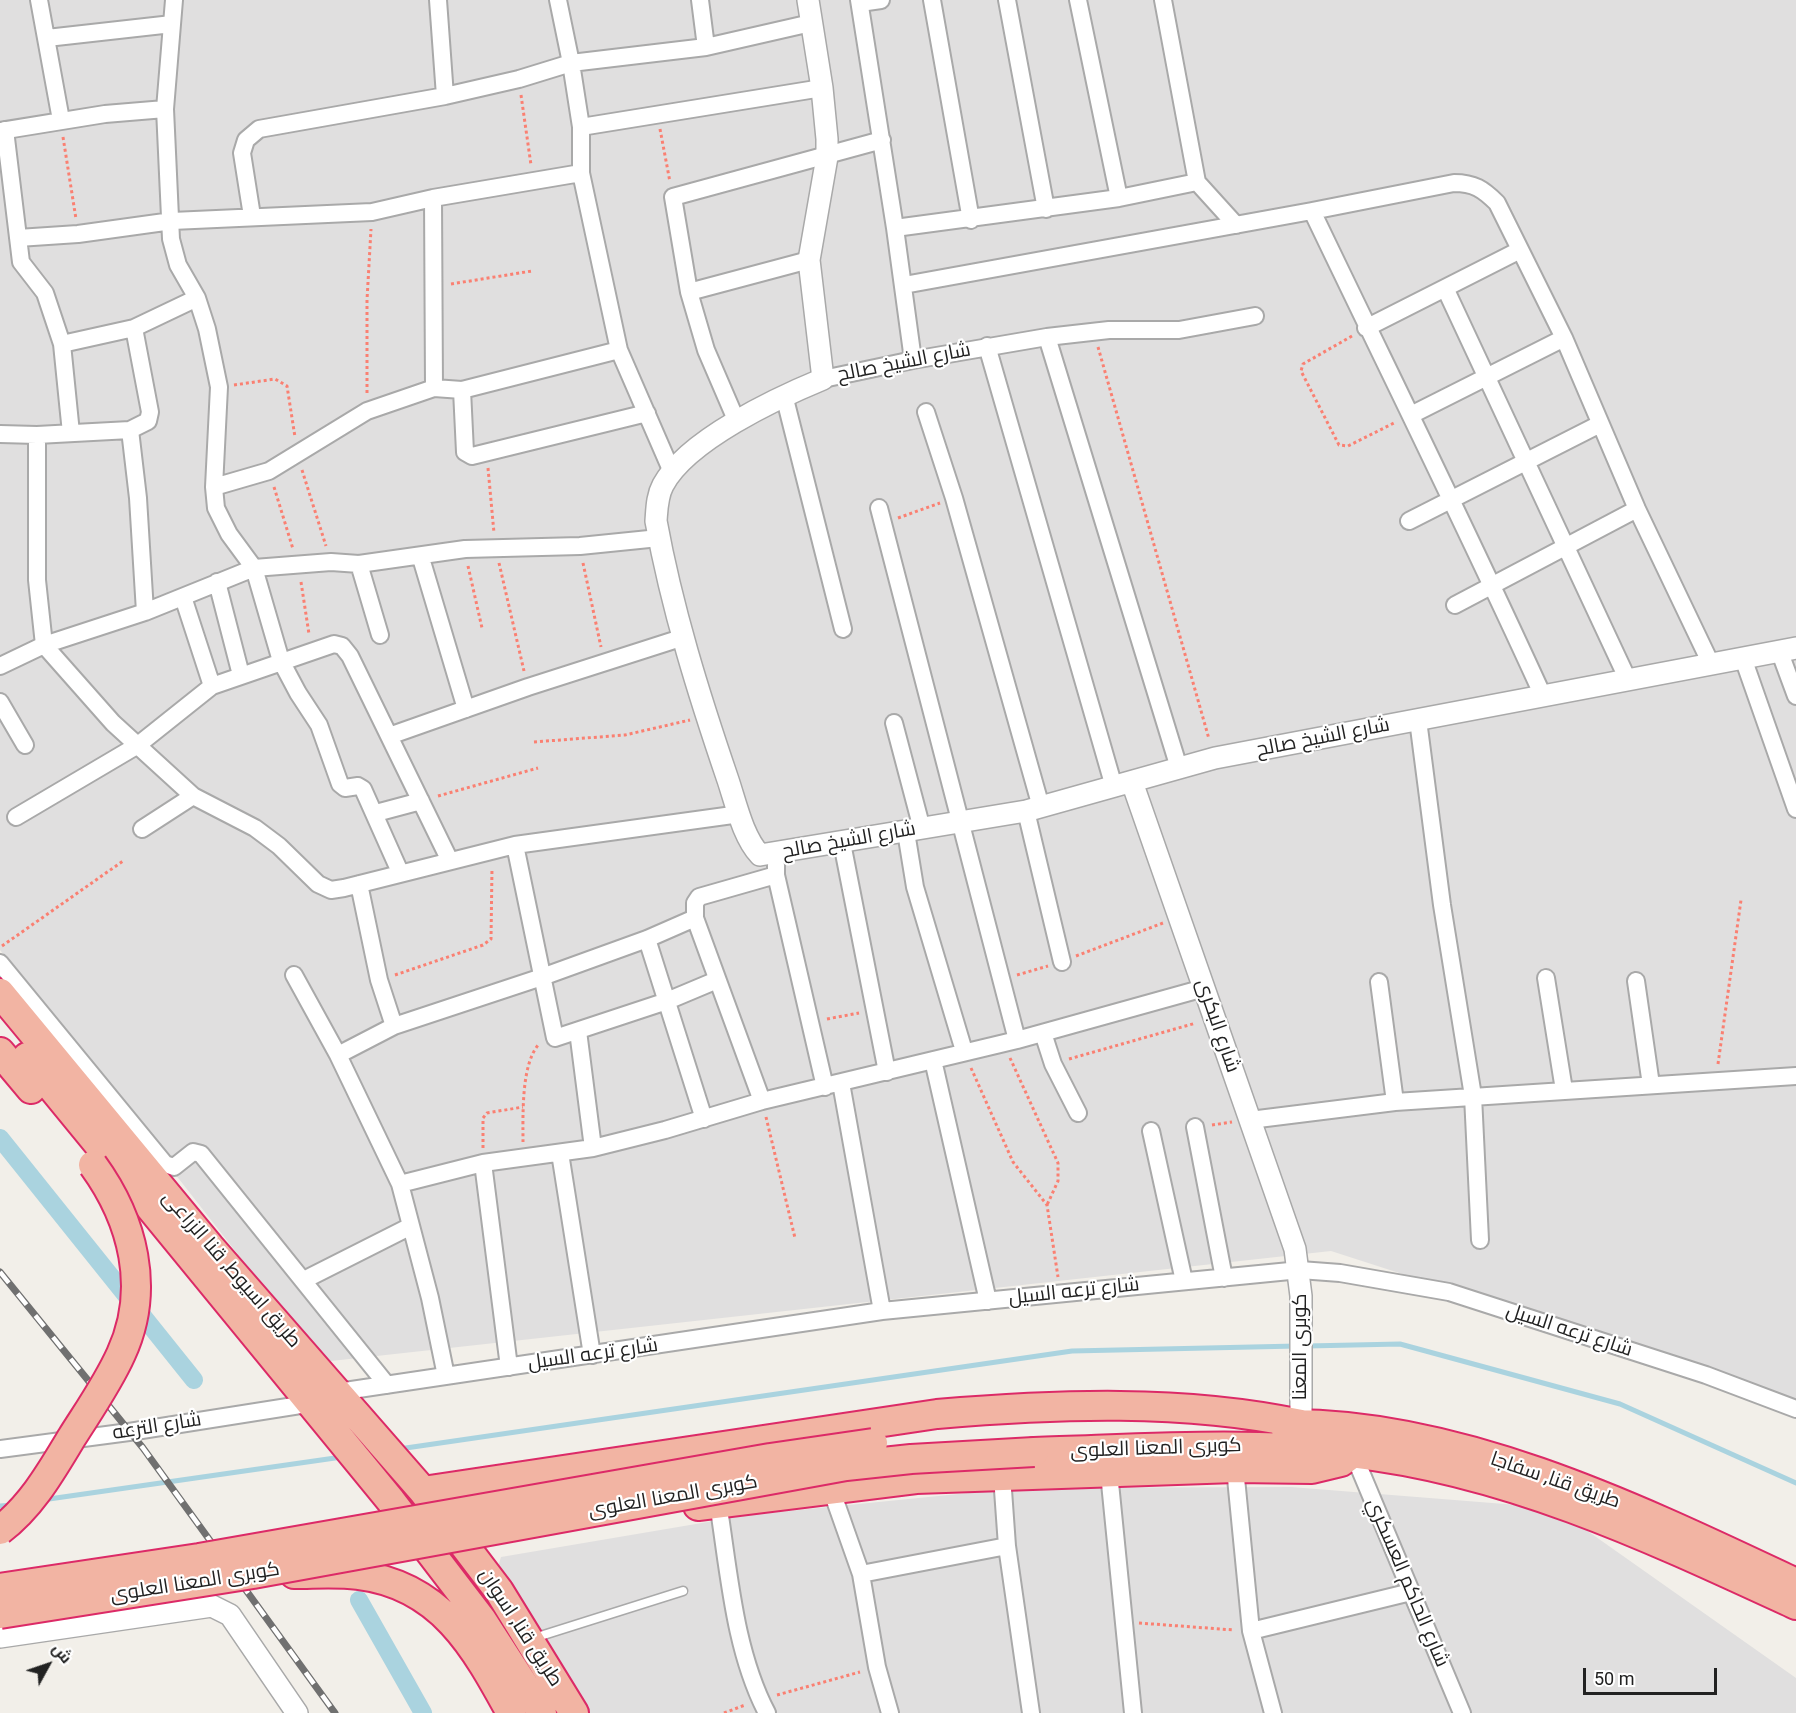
<!DOCTYPE html>
<html>
<head>
<meta charset="utf-8">
<style>
	body { margin:0 }
	#map { position:relative; width:1796px; height:1713px; overflow:hidden; background:#f2efe9; font-family:Roboto,Cairo,sans-serif }
	canvas { display:block }
	.north { position:absolute; left:18px; top:1635px; width:60px; height:60px; -webkit-text-stroke:4px #fff; paint-order:stroke; rotate:50deg; font-size:16px; font-weight:700; line-height:24px; text-align:center; color:#222 }
	.north::after { content:''; display:block; margin:auto; width:21px; height:27px; background:#222; clip-path:polygon(50% 0,100% 100%,50% 72%,0 100%) }
	.scale { position:absolute; left:1583px; top:1668px; width:134px; height:27px; box-sizing:border-box; border:3px solid #222; border-top:0; padding-left:8px; font-size:18px; line-height:21px; white-space:nowrap; color:#222; -webkit-text-stroke:4px #fff; paint-order:stroke }
</style>
</head>
<body>
<div id="map">
<canvas width="1796" height="1713"></canvas>
<div class="north">ش</div>
<div class="scale">50 m</div>
</div>
<script>
const g = document.querySelector('canvas').getContext('2d');
g.lineJoin = 'round';
function fill(path, color) { g.fillStyle = color; g.fill(path, 'evenodd'); }
function trace(path, color, width, dash) { g.strokeStyle = color; g.lineWidth = width; g.lineCap = dash ? 'butt' : 'round'; g.setLineDash(dash || []); g.stroke(path); }
function label(font, color, halo, rows, align = 'center') {
  g.font = font + ' Roboto,Cairo,sans-serif'; g.lineWidth = 4.5; g.setLineDash([]); g.textBaseline = 'middle'; g.strokeStyle = halo; g.fillStyle = color; for (const [text, x, y, turn = 0] of rows) {
    g.save(); g.translate(x, y); g.rotate((+turn || 0) * Math.PI / 180); g.textAlign = isNaN(turn) ? turn : align; if (halo) g.strokeText(text, 0, 0); g.fillText(text, 0, 0); g.restore();
  }
}
fill(new Path2D(`
	M0 0H1796V1401L1331 1251 322 1362 0 950Z
	M1291 1487 1555 1508 1796 1678V1713H495L469 1662 501 1557 749 1515 1018 1488Z`), '#e0dfdf');
trace(new Path2D(`
	M1307 1346 1400 1344 1620 1404 1796 1483
	M399 1449 1072 1351 1297 1346
	M42 1500 342 1457
	M0 1506 12 1505`), '#aad3df', 5);
trace(new Path2D(`
	M0 1138 194 1380
	M359 1600 423 1713`), '#aad3df', 18);
const service = new Path2D(`
	M534 1638 683 1591`);
const minor = new Path2D(`
	M39 0 61 120
	M174 0 165 109 171 239 178 265 197 298 207 329 219 387 214 487 216 508 229 534 254 568 281 661 298 693 319 725 340 784 345 788 358 786 363 789 400 872
	M438 0 445 96
	M558 0 571 63 581 127V173L619 350 672 472
	M700 0 706 47
	M859 0 895 228 913 360
	M932 0 971 220
	M1007 0 1046 209
	M1078 0 1119 198
	M1163 0 1197 182 1236 225
	M860 3 881 0
	M47 38 172 24
	M581 127 822 88
	M5 130 21 262 45 293 62 344 71 433
	M0 131 105 114 165 109
	M433 198 434 388
	M252 216 242 153 246 140 259 129 445 96 519 79 571 63 706 47 811 23
	M895 228 1119 198 1197 182
	M18 238 78 234 172 221 372 212 433 198 581 173
	M904 285 1312 211
	M1445 288 1520 250
	M689 292 809 260
	M1366 328 1445 288 1628 680
	M1047 337 1179 768
	M62 344 134 328 197 298
	M987 346 1114 787
	M823 379 913 360 1047 337 1109 330H1179L1255 316
	M462 390 465 452 472 456 647 413
	M784 395 843 629
	M926 412 954 498 1041 807
	M1411 415 1564 338
	M737 422 706 350 689 292 673 197 882 140
	M130 430 138 498 145 612
	M0 434 37 435V580L44 645 113 723 193 796 255 828 279 846 318 884 331 890 344 888 515 845 740 814
	M37 435 130 430 148 421 150 412 134 328
	M214 487 269 471 367 411 434 388 462 390 619 350
	M879 508 1017 1040
	M1409 521 1600 424
	M421 558 466 709
	M359 564 380 635
	M217 582 241 675
	M183 597 212 686
	M1455 605 1637 509
	M1779 650 1796 696
	M1743 658 1796 809
	M0 666 44 645 145 612 254 568 331 562 359 564 465 549 580 546 659 538
	M1543 696C1469 533 1389 372 1312 211L1454 183C1474 183 1483 189 1497 203L1564 338 1637 509 1711 664
	M0 702 25 745
	M1418 720 1442 905 1473 1096 1480 1240
	M894 723 922 829
	M389 736 528 687 684 637
	M1026 811 1062 962
	M376 813 421 801
	M16 817 138 745 212 686 334 644 342 646 350 656 450 861
	M142 829 193 796
	M906 832 915 887 964 1051
	M842 843 887 1072
	M515 845 555 1038 667 1001 717 980
	M776 865V875L825 1087
	M359 884 379 980 394 1026
	M647 939 704 1119
	M0 963 165 1164 174 1167 193 1152 201 1154 387 1385
	M294 975 338 1055 400 1184 430 1298 446 1376
	M1546 978 1564 1090
	M1636 981 1651 1085
	M1379 982 1395 1102
	M578 1031 593 1148
	M1043 1033 1053 1064 1078 1113
	M338 1055 394 1026 542 977 647 939 695 918
	M933 1060 988 1301
	M841 1083 882 1311
	M762 1101 695 918V903L699 897 776 875
	M1250 1120 1395 1102 1796 1076
	M1195 1127 1224 1278
	M1151 1131 1184 1281
	M560 1153 592 1355
	M483 1163 509 1367
	M400 1184 483 1163 593 1148 665 1130 762 1101 1017 1040 1204 988
	M304 1280 411 1226
	M338 1392 882 1311 1300 1270 1340 1273 1449 1292 1706 1375 1796 1409
	M0 1449 129 1432 313 1403
	M1353 1453 1462 1713
	M1235 1468 1251 1631 1273 1713
	M1109 1473 1133 1713
	M1002 1476 1007 1546 1031 1713
	M831 1489 861 1574 877 1667 890 1713
	M718 1503C729 1571 734 1650 767 1713
	M861 1574 1007 1546
	M1251 1631 1411 1592`);
const tertiary = new Path2D(`
	M808 0 822 88 827 139V157L809 260 823 379C777 398 687 440 663 485 657 496 657 508 656 521 672 609 699 695 728 780 736 804 743 837 760 855L1026 811 1215 758 1796 648
	M1132 782 1295 1249 1301 1296V1424
	M0 1637 212 1606 230 1615 297 1713`);
const trunk = new Path2D(`
	M0 993 210 1247 423 1491 499 1591 574 1713
	M0 1052 31 1089
	M27 1057 391 1501 482 1620 542 1713
	M1283 1424C1458 1421 1641 1510 1796 1583
	M1034 1452C1139 1449 1246 1441 1351 1453 1510 1471 1653 1539 1796 1605
	M423 1491 937 1414C1057 1404 1183 1399 1301 1424
	M698 1506 916 1479 1235 1468 1312 1469 1341 1462 1353 1453
	M294 1574C315 1574 337 1572 358 1575 441 1585 475 1647 511 1713`);
trace(service, '#a9a9a9', 11);
trace(minor, '#a9a9a9', 20);
trace(tertiary, '#a9a9a9', 24);
trace(trunk, '#dc2a67', 32);
trace(new Path2D(`
	M521 95 531 165
	M660 129 670 182
	M63 137 76 219
	M451 284 532 271
	M1352 336 1303 364 1301 371 1339 445 1348 446 1396 422
	M1098 347 1209 739
	M234 385 275 379 287 386 295 437
	M367 393V300L371 229
	M488 468 494 533
	M302 470 326 546
	M274 487 293 549
	M898 518 940 503
	M499 563 524 671
	M583 563 601 647
	M468 566 482 628
	M301 582 309 634
	M534 742 625 735 690 720
	M438 796 538 768
	M2 946 123 861
	M1076 956 1163 923
	M395 975 483 945 491 939 492 868
	M1017 975 1048 966
	M827 1019 859 1013
	M1010 1058 1058 1163V1181L1047 1205
	M1069 1059 1196 1023
	M1718 1064 1741 900
	M971 1068 1013 1162 1047 1205 1058 1277
	M766 1117 795 1238
	M1212 1125 1232 1122
	M523 1142C523 1115 521 1064 539 1044
	M483 1148V1118L487 1113 523 1107
	M1139 1623 1234 1630
	M777 1695 860 1672
	M724 1713 745 1705`), '#fa8072', 3, [3, 3]);
trace(service, '#fff', 8);
trace(minor, '#fff', 16);
trace(tertiary, '#fff', 21);
trace(trunk, '#f2b4a3', 28);
const rail = new Path2D(`
	M0 1272 143 1448 335 1713`);
trace(rail, '#707070', 7);
trace(rail, '#fff', 4.5, [14]);
const trunkBridge = new Path2D(`
	M0 1530C32 1506 52 1470 72 1437 89 1410 108 1383 121 1354 151 1289 133 1220 93 1165
	M0 1588 199 1558 770 1458 873 1443
	M0 1614 253 1574 846 1466 911 1459 1034 1452`);
trace(trunkBridge, '#dc2a67', 32, []);
trace(trunkBridge, '#f2b4a3', 28);
label('20px', '#222', '#fff', [
	["شارع الشيخ صالح",904,363,-11],
	["شارع الشيخ صالح",1323,738,-11],
	["شارع الشيخ صالح",849,841,-10],
	["شارع البكرى",1217,1026,71],
	["طريق اسيوط, قنا الزراعى",231,1270,49],
	["شارع ترعه السيل",1074,1292,-6],
	["شارع ترعه السيل",1569,1331,18],
	["كوبرى المعنا",1301,1347,-90],
	["شارع ترعه السيل",593,1355,-8],
	["شارع الترعه",157,1427,-9],
	["كوبرى المعنا العلوى",1156,1449,-2],
	["طريق قنا, سفاجا",1555,1481,19],
	["كوبرى المعنا العلوى",673,1497,-10],
	["كوبرى المعنا العلوى",195,1583,-9],
	["شارع الحاكم العسكري",1407,1583,67],
	["طريق قنا, اسوان",520,1628,57]
]);
</script>
</body>
</html>
